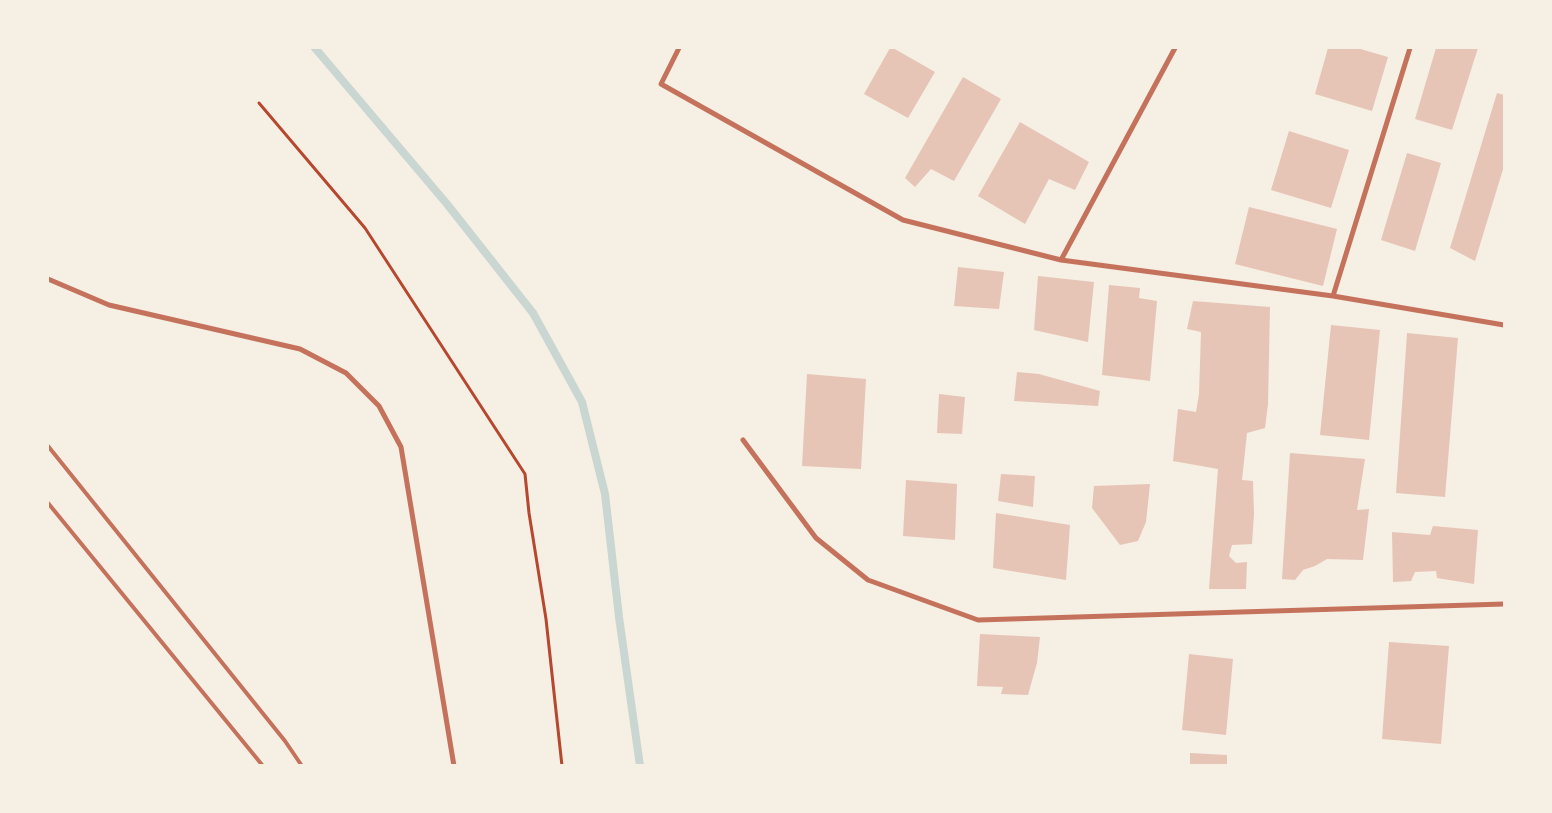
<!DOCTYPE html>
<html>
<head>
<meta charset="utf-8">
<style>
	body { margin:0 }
	#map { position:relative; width:1552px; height:813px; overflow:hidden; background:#f6efe4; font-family:Ubuntu,sans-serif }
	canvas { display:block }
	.frame { position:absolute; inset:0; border:49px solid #f6efe4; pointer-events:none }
</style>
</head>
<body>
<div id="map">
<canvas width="1552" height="813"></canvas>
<div class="frame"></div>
</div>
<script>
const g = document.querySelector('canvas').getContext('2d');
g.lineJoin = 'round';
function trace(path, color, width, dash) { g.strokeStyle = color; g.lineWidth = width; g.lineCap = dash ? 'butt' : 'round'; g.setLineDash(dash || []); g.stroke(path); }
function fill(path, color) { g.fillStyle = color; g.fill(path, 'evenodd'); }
trace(new Path2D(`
	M315 48 447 204 533 313 582 402 605 494 619 617 640 766`), '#c9d6d2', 8);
fill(new Path2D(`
	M890 48H893L935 72 908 118 864 94Z
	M1328 48H1357L1388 57 1372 111 1315 94Z
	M1436 48H1478L1452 130 1415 119Z
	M963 77 1001 99 954 181 931 169 915 187 905 178Z
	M1497 93 1504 95V166L1475 261 1450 248Z
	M1020 122 1089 162 1075 190 1049 179 1025 224 978 196Z
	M1289 131 1349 150 1331 208 1271 190Z
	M1407 153 1441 163 1415 251 1381 240Z
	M1249 207 1337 229 1323 286 1235 264Z
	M958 267 1004 272 999 309 954 306Z
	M1038 276 1094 282 1088 342 1034 330Z
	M1109 285 1140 288 1139 298 1157 301 1150 381 1102 375Z
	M1193 301 1270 307 1268 404 1265 428 1247 433 1242 480 1253 481 1254 514 1252 544 1232 545 1229 556 1236 563 1247 562 1246 589H1209L1218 469 1173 461 1178 409 1196 412 1199 394 1201 332 1187 329Z
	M1331 325 1380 330 1369 440 1320 435Z
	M1407 333 1458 338 1445 497 1396 493Z
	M1017 372 1039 374 1100 391 1098 406 1014 401Z
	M807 374 866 379 861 469 802 466Z
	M939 394 965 397 962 434 937 433Z
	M1290 453 1365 459 1357 510 1369 509 1363 560 1327 559 1315 566 1303 570 1295 580 1282 579Z
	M1001 474 1035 476 1033 507 998 501Z
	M906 480 957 484 955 540 903 536Z
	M1150 484 1146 522 1138 541 1120 545 1092 508 1094 486Z
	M996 513 1070 525 1066 580 993 568Z
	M1433 526 1478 530 1474 584 1437 578 1436 571 1415 572 1411 581 1393 582 1392 532 1430 535Z
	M980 634 1040 637 1037 663 1028 695 1001 694 1003 687 977 686Z
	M1389 642 1449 646 1441 744 1382 739Z
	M1189 654 1233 659 1226 735 1182 730Z
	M1190 753 1227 755V766H1190Z`), '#e6c5b7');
trace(new Path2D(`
	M259 103 365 228 525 474 529 513 546 619 562 766`), '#b5482f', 3);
trace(new Path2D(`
	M48 446 285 741 302 766
	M48 503 263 766`), '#c5725c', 4);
trace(new Path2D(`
	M679 48 661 84 903 220 1061 260 1333 296 1504 325
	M1061 260 1175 48
	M48 279 109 305 300 349 346 373 379 406 401 447 454 766
	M1333 296 1410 48
	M743 440 816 538 868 580 978 620 1504 604`), '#c5725c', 5);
</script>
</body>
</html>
